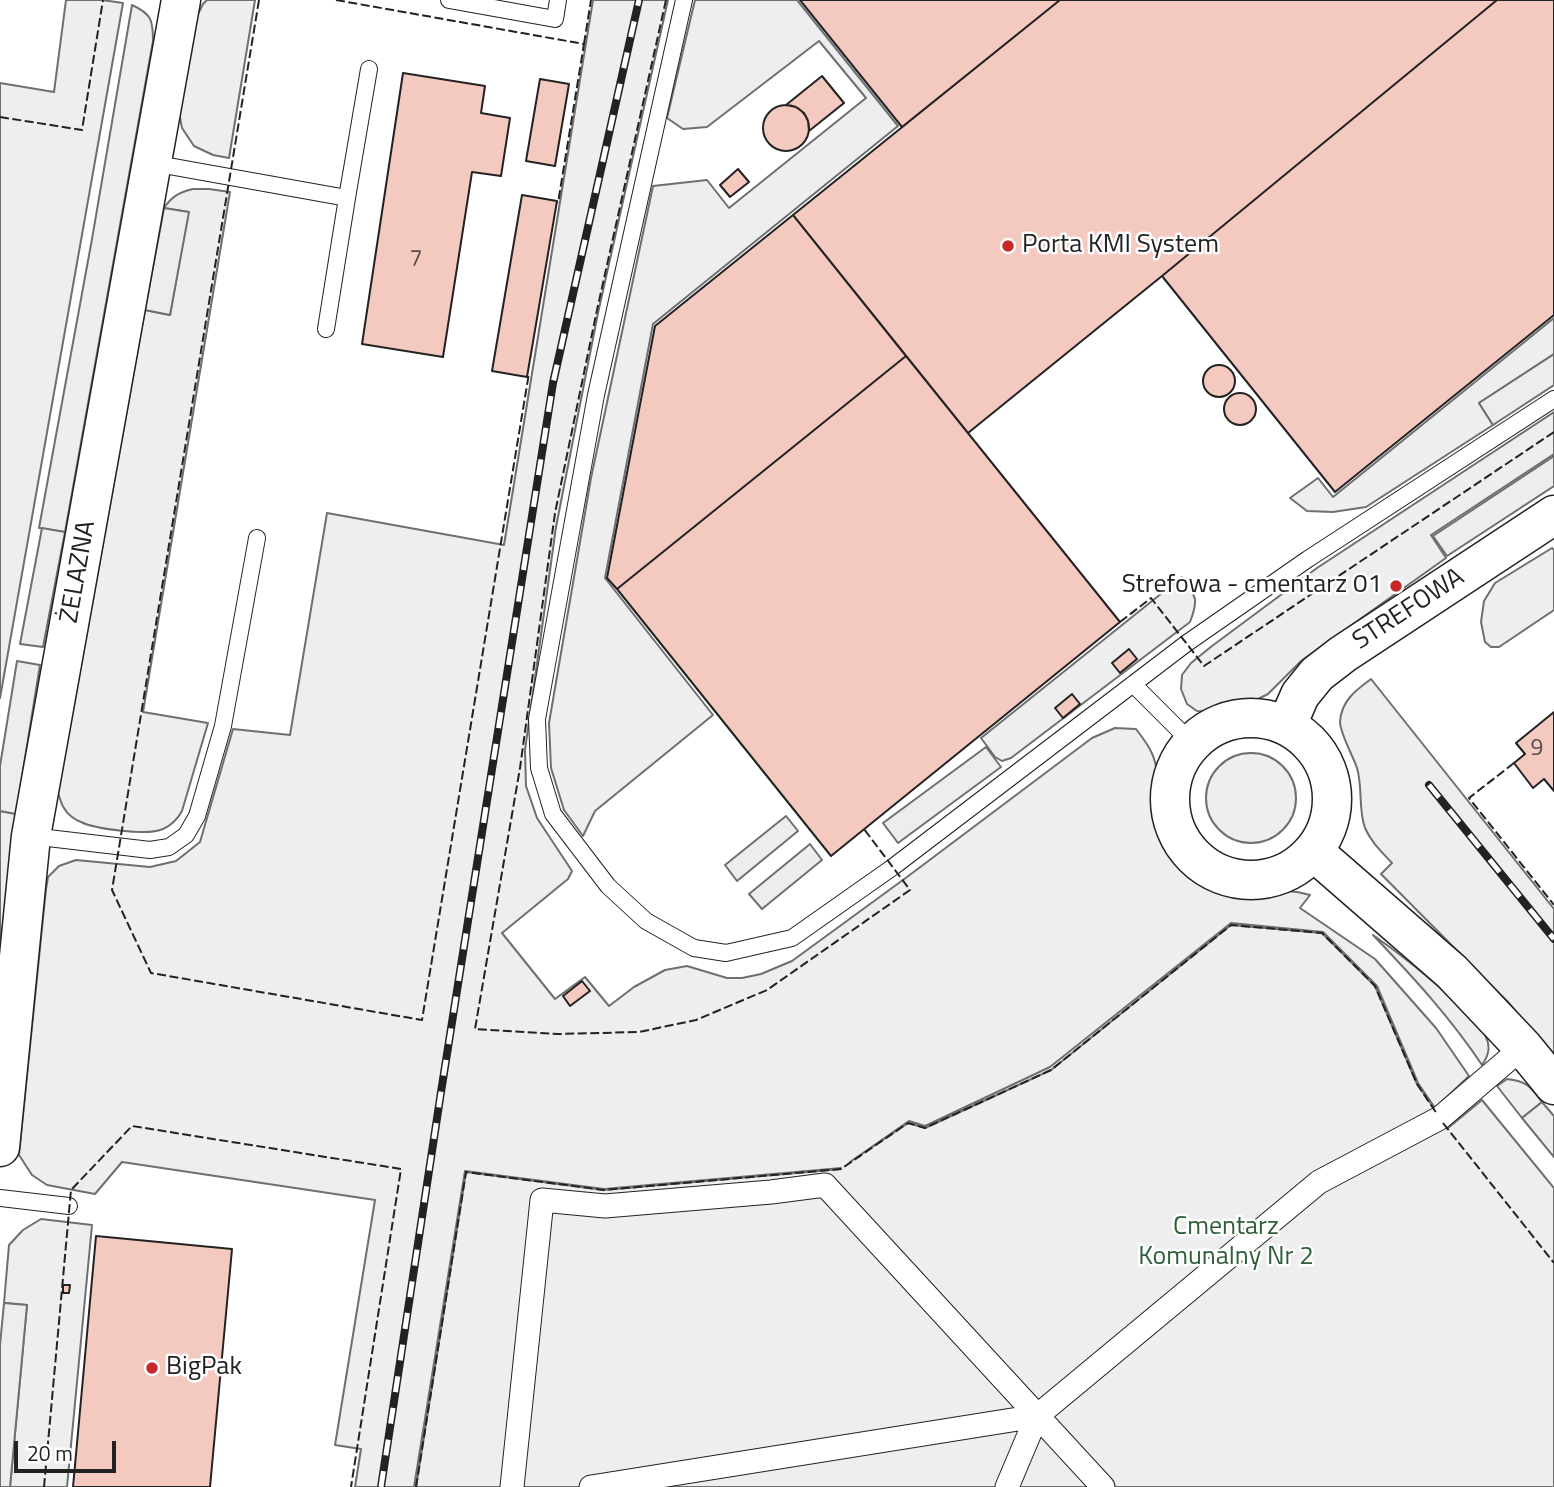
<!DOCTYPE html>
<html>
<head>
<meta charset="utf-8">
<style>
	body { margin:0 }
	#map { position:relative; width:1554px; height:1487px; overflow:hidden; background:#fff; font-family:"Titillium Web",sans-serif }
	canvas { display:block }
	.scale { position:absolute; left:14px; top:1441px; width:102px; height:32px; box-sizing:border-box; border:4px solid #222; border-top:0; padding-left:9px; font-size:21px; line-height:24px; white-space:nowrap; color:#222; -webkit-text-stroke:5px #fff; paint-order:stroke }
</style>
</head>
<body>
<div id="map">
<canvas width="1554" height="1487"></canvas>
<div class="scale">20 m</div>
</div>
<script>
const g = document.querySelector('canvas').getContext('2d');
g.lineJoin = 'round';
function fill(path, color) { g.fillStyle = color; g.fill(path, 'evenodd'); }
function trace(path, color, width, dash) { g.strokeStyle = color; g.lineWidth = width; g.lineCap = dash ? 'butt' : 'round'; g.setLineDash(dash || []); g.stroke(path); }
function label(font, color, halo, rows, align = 'center') {
  g.font = font + ' "Titillium Web",sans-serif'; g.lineWidth = 5; g.setLineDash([]); g.textBaseline = 'middle'; g.strokeStyle = halo; g.fillStyle = color; for (const [text, x, y, turn = 0] of rows) {
    g.save(); g.translate(x, y); g.rotate((+turn || 0) * Math.PI / 180); g.textAlign = isNaN(turn) ? turn : align; if (halo) g.strokeText(text, 0, 0); g.fillText(text, 0, 0); g.restore();
  }
}
const green = new Path2D(`
	M66 0H102L123 3 0 698V83L54 92Z
	M207 0H255L229 158 213 155 194 146 182 128 179 112 195 20 203 4Z
	M593 0H668L598 313 556 527 525 750 526 786 537 818 572 871 568 879 502 933 555 999 585 977 609 1006 634 987 665 970 687 966 727 978H742L761 974 792 961 907 877 1092 738 1115 728 1136 729C1145 741 1154 752 1156 767 1158 775 1153 784 1153 793 1155 832 1176 872 1215 885 1229 889 1243 893 1257 892 1279 891 1289 889 1310 895L1300 908 1375 959 1436 1028 1469 1076 1435 1108 1418 1083 1377 986 1323 932 1231 923 1050 1067 925 1126 909 1121 850 1162 908 1123 925 1128 1051 1070 1231 925 1322 933 1375 986 1417 1084 1448 1128 1482 1100 1554 1188V1487H416L466 1172 604 1190 841 1169V1168L604 1189 465 1171 414 1487H355L361 1449 335 1445 375 1200 122 1162 95 1194 47 1185 32 1175 19 1155 46 889 48 877 59 866 76 860 150 867 176 861 200 842 233 729 290 735 327 513 504 545Z
	M695 0H797L898 126 653 324 605 578 713 715 595 811 583 836 564 810 551 768 549 723 591 478 653 186 707 180 729 208 866 98 819 41 707 127 683 129 667 118Z
	M132 5C152 14 153 21 153 41L65 532 39 528 92 239Z
	M193 189H209L230 192 143 712 208 723 182 811C177 820 172 825 163 829 148 836 95 829 81 822 75 820 67 814 64 808 61 804 60 798 58 793L145 310 170 315 188 212 164 208C172 196 180 192 193 189Z
	M1554 318V354L1479 403 1493 425 1366 507 1333 512 1307 511 1290 498 1318 478 1333 497Z
	M1554 412V454L1431 535 1446 558 1301 661 1268 694 1252 702 1210 712 1197 711 1187 704 1181 689 1182 675 1191 663 1212 646 1317 568Z
	M1552 548 1554 550V610L1499 647H1491L1485 642 1481 622 1484 601 1495 583Z
	M1182 577C1196 596 1199 599 1190 622L1011 758 1002 761 995 757 981 738Z
	M1371 679 1554 909V1056L1508 1002 1381 874 1392 863C1382 852 1371 842 1365 828 1358 809 1363 788 1357 768 1353 756 1340 733 1340 722 1341 701 1356 690 1371 679Z
	M1206 798a45 45 0 1 1 90 0a45 45 0 1 1-90 0Z
	M0 811 16 814 3 927 0 938Z
	M1373 935C1407 959 1439 984 1468 1015 1473 1021 1482 1027 1485 1035 1491 1046 1489 1055 1482 1065 1450 1017 1412 976 1373 935Z
	M1507 1079C1527 1081 1531 1087 1542 1102L1522 1118 1497 1086Z
	M41 1219 92 1225 67 1487H10L27 1305 4 1303 9 1245 23 1230Z`);
fill(green, '#eee');
trace(green, '#6f6f6f', 2);
const parking = new Path2D(`
	M164 208 189 212 170 315 145 310Z
	M1554 354V385L1493 425 1479 403Z
	M1554 456V486L1447 556 1433 536Z
	M42 528 65 532 43 647 20 644Z
	M17 661 40 665 16 814 0 811V766Z
	M986 747 1001 767 898 843 883 823Z
	M786 816 798 831 737 881 725 865Z
	M810 844 822 860 762 909 749 894Z
	M1542 1102 1554 1116V1157L1522 1118Z
	M4 1303 27 1305 10 1487H0V1345Z`);
fill(parking, '#ededed');
trace(parking, '#6f6f6f', 2);
const building = new Path2D(`
	M800 0H1060L902 127Z
	M1060 0H1497L1162 276 968 433 793 215Z
	M1497 0H1554V315L1335 492 1162 276Z
	M403 73 485 86 481 113 510 118 501 176 472 172 443 357 362 344Z
	M822 76 844 103 809 131 808 121 804 113 796 107 786 105Z
	M540 79 569 84 555 166 526 161Z
	M763 128a23 23 0 1 1 46 0a23 23 0 1 1-46 0Z
	M738 169 749 182 730 197 720 185Z
	M522 195 557 201 527 377 492 371Z
	M793 215 906 356 617 589 607 578 655 326Z
	M906 356 1120 622 831 856 617 589Z
	M1203 381a16 16 0 1 1 32 0a16 16 0 1 1-32 0Z
	M1224 409a16 16 0 1 1 32 0a16 16 0 1 1-32 0Z
	M1129 649 1137 659 1120 673 1112 663Z
	M1072 694 1080 704 1063 718 1055 708Z
	M1554 712V791L1544 779 1533 788 1514 763 1525 754 1516 743Z
	M582 981 590 991 570 1006 563 996Z
	M96 1236 232 1249 210 1487H73Z
	M63 1285H70L69 1293H63Z`);
fill(building, '#f3c9c0');
trace(building, '#222', 2);
const service = new Path2D(`
	M449 0 555 19 558 0
	M684 0 596 395 537 719 539 768 553 814 608 886 646 921 694 948 726 953 792 938 893 867 1187 643 1308 559 1554 399
	M152 163 347 198 326 329
	M347 198 369 69
	M1133 684 1193 744
	M31 836 150 850 169 847 186 835 197 816 223 726 257 538
	M0 1198 69 1206`);
const pedestrian = new Path2D(`
	M512 1487 542 1200 605 1206 771 1192 825 1185 1103 1487
	M591 1487 1037 1416
	M1007 1487 1037 1416 1319 1182 1440 1118 1523 1047`);
const tertiary = new Path2D(`
	M1170 799a81 81 0 1 1 162 0a81 81 0 1 1-162 0Z
	M1287 725 1300 695 1317 674 1343 654 1554 515
	M1313 851 1452 972 1523 1047 1554 1085
	M0 1147 31 836 181 0`);
trace(service, '#222', 18);
trace(pedestrian, '#222', 25);
trace(tertiary, '#222', 41);
trace(service, '#fff', 16);
trace(pedestrian, '#fff', 23);
trace(tertiary, '#fff', 38);
const rail = new Path2D(`
	M1429 785 1554 939
	M381 1487 441 1092 553 383 639 0`);
trace(rail, '#222', 8);
trace(rail, '#fff', 5, [16]);
trace(new Path2D(`
	M259 0 112 890 151 973 422 1020 529 373
	M336 0 584 44 558 203
	M666 0 597 310 555 513 520 768 475 1029 558 1034 639 1032 696 1020 767 990 910 890 864 829
	M584 44 591 0
	M0 117 82 130 103 0
	M1120 622 1151 598 1204 666 1554 432
	M1514 763 1469 798 1554 905
	M1443 1123 1554 1263
	M44 1487 71 1190 132 1126 401 1169 351 1487
	M416 1487 466 1172 604 1190 841 1169 908 1123 925 1128 1051 1070 1231 925 1322 933 1375 986 1417 1084 1437 1114`), '#222', 2, [9, 3.5]);
for (const [x, y, r, color] of [
	[1008,246,7,"#c62828"],
	[1396,586,7,"#c62828"],
	[152,1368,7,"#c62828"]
]) { const dot = new Path2D(); dot.arc(x, y, r, 0, 2 * Math.PI); g.fillStyle = color; g.fill(dot); trace(dot, '#fff', 2.5); }
label('23px', '#564c4a', null, [
	["7",416,260],
	["9",1537,749]
]);
label('26px', '#222', '#fff', [
	["Porta KMI System",1022,246],
	["Strefowa - cmentarz 01",1382,586,"right"],
	["BigPak",166,1368]
], 'left');
label('26px', '#222', '#fff', [
	["ŻELAZNA",79,572,-80],
	["STREFOWA",1409,610,-33]
]);
label('26px', '#2f5e38', '#fff', [
	["Cmentarz",1226,1228],
	["Komunalny Nr 2",1226,1258]
]);
</script>
</body>
</html>
